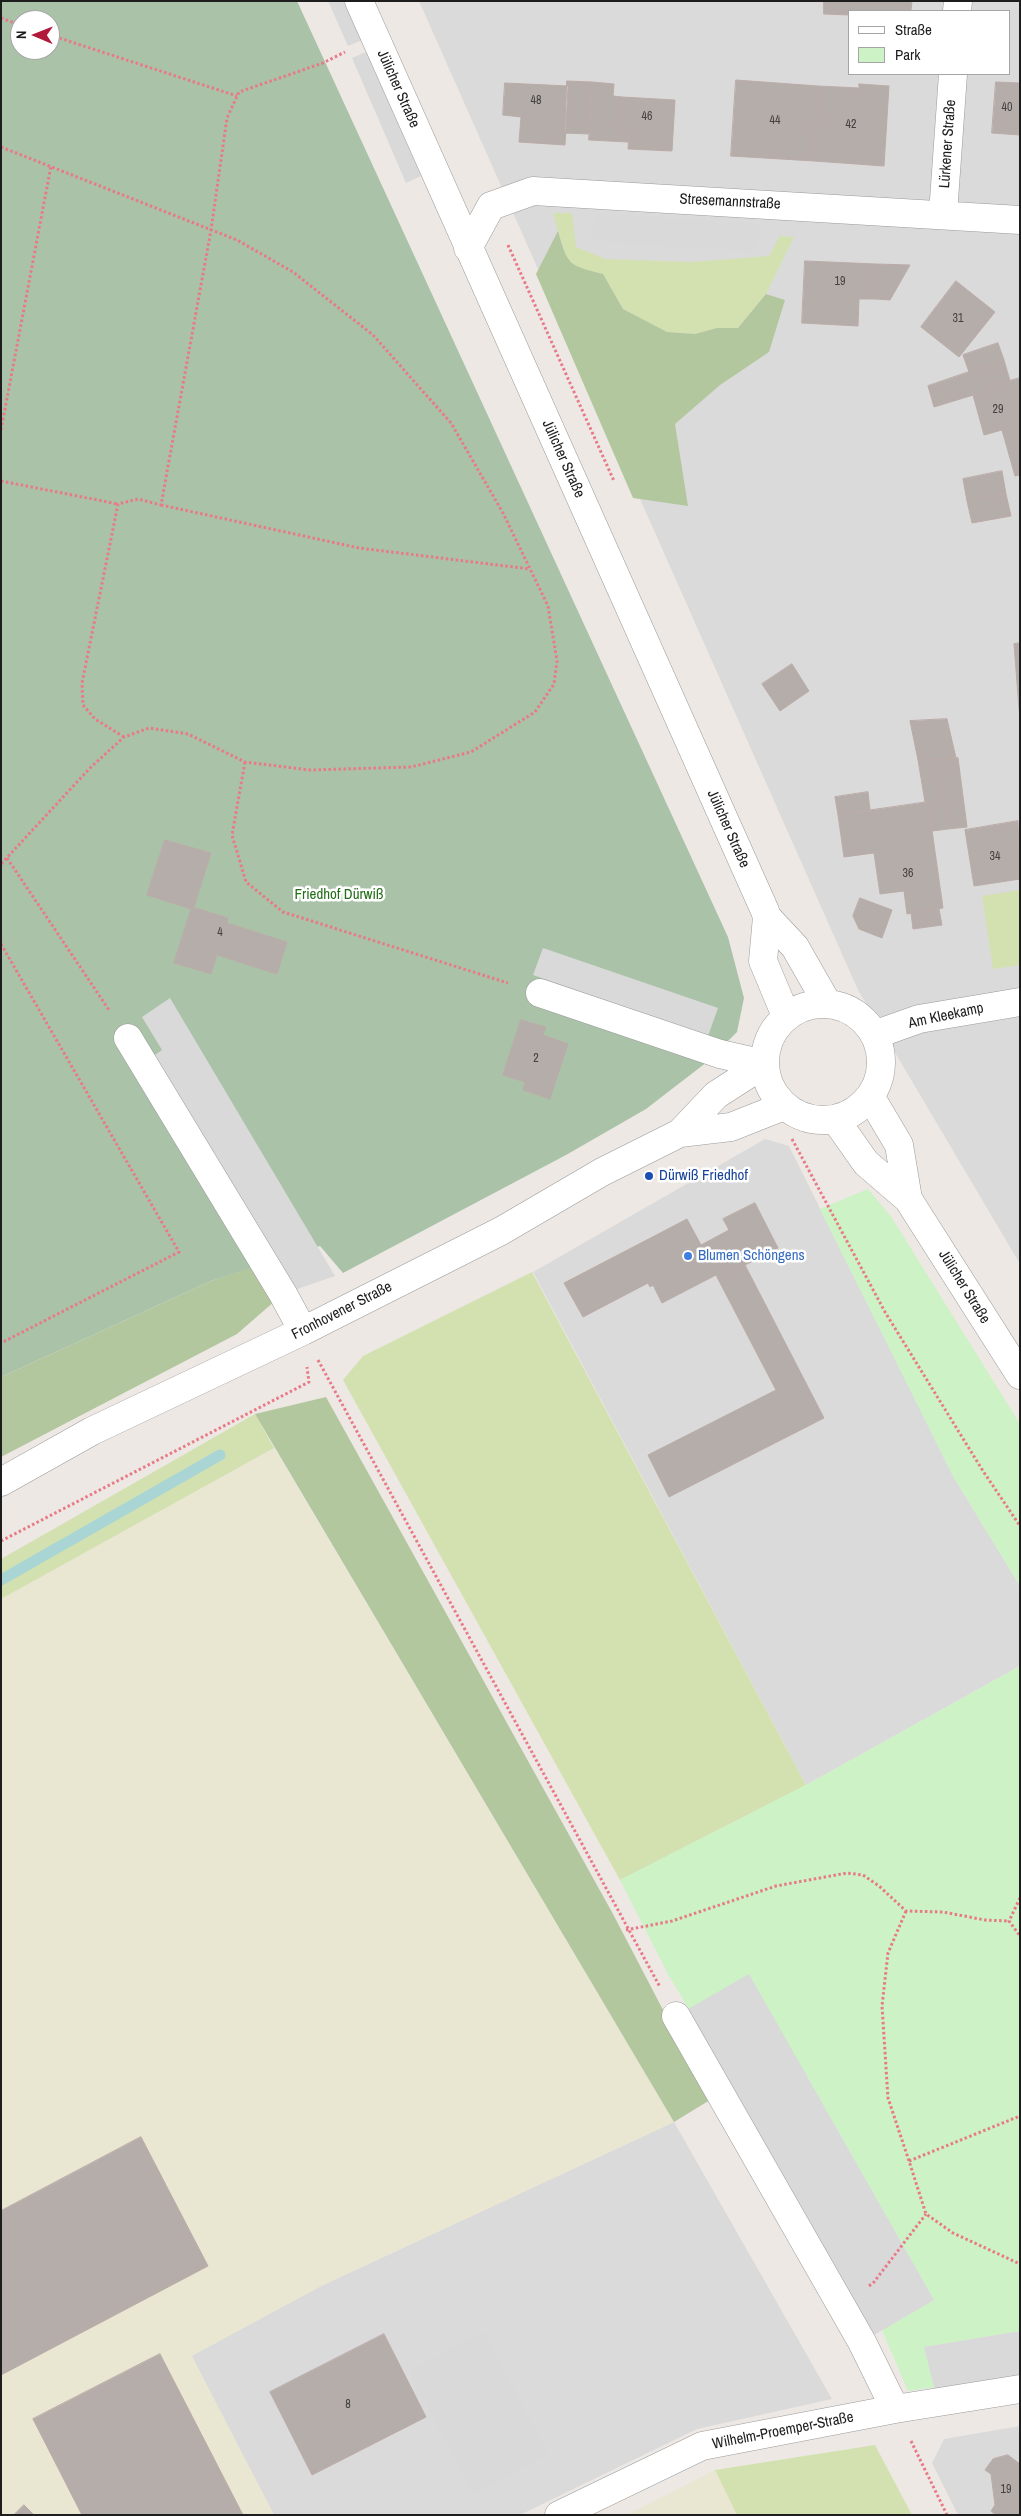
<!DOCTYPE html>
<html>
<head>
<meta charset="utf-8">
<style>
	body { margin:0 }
	#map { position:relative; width:1021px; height:2516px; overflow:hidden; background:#ede8e4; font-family:"Archivo Narrow",sans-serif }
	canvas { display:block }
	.frame { position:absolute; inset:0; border:2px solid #1d1d1d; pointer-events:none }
	.legend { position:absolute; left:848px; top:10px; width:162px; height:65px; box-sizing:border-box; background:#fff; border:1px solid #a5a5a5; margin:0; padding:6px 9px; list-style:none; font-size:15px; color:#1d1d1d }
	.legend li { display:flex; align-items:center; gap:10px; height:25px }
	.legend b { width:25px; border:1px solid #a5a5a5 }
	.north { position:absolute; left:10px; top:10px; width:50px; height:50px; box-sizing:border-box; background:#fff; border:1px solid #a5a5a5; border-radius:50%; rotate:271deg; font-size:14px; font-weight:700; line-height:20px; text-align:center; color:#1d1d1d }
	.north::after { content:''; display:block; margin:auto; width:18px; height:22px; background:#b1193b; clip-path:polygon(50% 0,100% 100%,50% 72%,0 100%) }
</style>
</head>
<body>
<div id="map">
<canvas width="1021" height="2516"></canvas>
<div class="frame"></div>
<ul class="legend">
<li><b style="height:6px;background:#fff"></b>Straße</li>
<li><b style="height:14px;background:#ccf2c5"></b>Park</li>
</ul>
<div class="north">N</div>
</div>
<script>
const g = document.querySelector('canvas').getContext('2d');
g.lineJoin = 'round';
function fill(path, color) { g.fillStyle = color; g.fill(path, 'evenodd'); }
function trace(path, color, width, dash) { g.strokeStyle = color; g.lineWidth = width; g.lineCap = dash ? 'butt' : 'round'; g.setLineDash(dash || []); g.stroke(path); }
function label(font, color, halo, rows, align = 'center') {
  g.font = font + ' "Archivo Narrow",sans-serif'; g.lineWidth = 5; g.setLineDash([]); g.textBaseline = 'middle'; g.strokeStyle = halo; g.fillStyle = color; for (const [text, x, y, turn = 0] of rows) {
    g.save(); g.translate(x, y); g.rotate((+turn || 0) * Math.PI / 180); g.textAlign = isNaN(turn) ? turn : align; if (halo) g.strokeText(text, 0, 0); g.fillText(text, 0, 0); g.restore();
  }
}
fill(new Path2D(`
	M419 1H1020V1264L858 990ZM850 11H1010V74H850Z
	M765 1139 789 1146 953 1476 1020 1586V1666L806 1785 533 1272Z
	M674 2122 832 2399 697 2429 520 2515H274L191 2356 321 2286Z
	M1020 2426V2515H958L932 2463 944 2439Z`), '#dbdada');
fill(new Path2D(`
	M274 1448 674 2122 321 2286 192 2356 274 2515H1V1599Z
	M715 2470 737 2515H627Z`), '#e9e6d1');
fill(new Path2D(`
	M553 213H572L576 247 606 259 692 262 769 256 780 236 794 237 766 294 738 328H717L695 334 667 332 623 309 603 274 574 267 566 257Z
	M1020 890V965L993 969 982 896Z
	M532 1272 806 1785 620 1880 343 1380 363 1356Z
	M255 1414 274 1448 1 1599V1559Z
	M875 2445 912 2515H737L715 2470Z`), '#d3e1b0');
fill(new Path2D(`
	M558 231C568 266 568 265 603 274L623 309 667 332 695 334 717 328H738L766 294 785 300 769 352 720 385 675 424 688 506 633 498 536 274Z
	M265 1263 283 1294 237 1334 1 1457V1377L211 1281Z
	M326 1397 613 1914 710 2100 674 2122 255 1414Z`), '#b3c79e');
fill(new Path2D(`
	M1 1H297L728 937 744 998 737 1032 707 1062 646 1109 566 1155 343 1273 320 1246 211 1281 1 1377ZM20 20H50V50H20Z`), '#aac3a8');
fill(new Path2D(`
	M868 1189 892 1218 1020 1424V1586L953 1476 820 1209Z
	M1020 1666V2331L924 2347 935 2387 908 2391 882 2330 934 2300 749 1975 689 2009 669 1976 620 1880 806 1785Z`), '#ccf2c5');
fill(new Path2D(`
	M328 1H344L362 40 348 46Z
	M366 52 421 176 406 183 352 58Z
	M594 214 760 224 757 252 593 241Z
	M543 948 718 1008 708 1036 533 975Z
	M170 998 335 1276 283 1294 143 1063 162 1050 142 1017Z
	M749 1974 934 2300 862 2342 676 2016Z
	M1020 2331V2389L938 2403 924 2347Z
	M484 2332 548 2454 473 2494 409 2371Z`), '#d9d9d9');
trace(new Path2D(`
	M1 1580 220 1455`), '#a9d5d5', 11);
const building = new Path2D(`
	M824 1H912L911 11H850V15L824 14Z
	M736 80 818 86 814 161 731 156Z
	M567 81 592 82 589 134 565 133Z
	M592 82 614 84 613 96 622 97 620 134 629 135 628 142 589 140Z
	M996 82 1020 83V135L992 133Z
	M505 83 568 86 565 145 519 142 521 117 503 115Z
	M859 84 889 86 884 166 814 161 818 86 859 88Z
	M622 97 675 100 672 151 628 149 629 135 620 134Z
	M805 261 876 264 875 299H859L858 326 802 323Z
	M876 264 910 265 890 300 875 299Z
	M956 281 995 312 959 357 921 327Z
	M998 343 1004 360 969 372 963 355Z
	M1004 360 1010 381 988 387 990 390 934 407 928 386Z
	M1020 378V425L984 435 973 395 990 390 988 387Z
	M1020 425V475L1015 476 1002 430Z
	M1002 471 1006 494 967 501 963 479Z
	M1006 494 1011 516 972 523 967 501Z
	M1020 643V721L1014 644Z
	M792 664 809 691 780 711 762 684Z
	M947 719 956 758 918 760 910 721Z
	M958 758 967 827 948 829 938 759Z
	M938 759 948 829 932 831 928 802H925L918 760Z
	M868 792 870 810 838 815 835 797Z
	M928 802 943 908 907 914 904 891 880 894 874 853 844 857 838 815Z
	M1018 821 1020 879 974 886 965 830Z
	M165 840 211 853 194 907 191 909 147 895Z
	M860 898 892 910 882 938 859 929 853 916Z
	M192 907 228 918 227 923 287 942 277 974 217 955 211 974 174 963Z
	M939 909 942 925 913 929 911 913Z
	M521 1020 546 1027 543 1035 568 1044 550 1099 523 1090 525 1082 503 1075Z
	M755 1203 778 1248 718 1279 716 1275 662 1303 653 1285 650 1287 648 1283 583 1317 564 1283 687 1219 701 1245 729 1230 723 1219Z
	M745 1265 824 1418 669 1497 648 1455 776 1390 718 1279Z
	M141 2137 208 2266 1 2375V2211Z
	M384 2334 426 2417 312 2475 270 2392Z
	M160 2354 243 2515H82L33 2419Z
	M1008 2455 1020 2464V2515H996L991 2511 995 2505 991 2474 985 2470 993 2459Z
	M24 2505 34 2515H14Z`);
fill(building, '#b5adaa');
trace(building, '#bcaca8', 1);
const minor = new Path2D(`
	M359 1 765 911 767 917 763 961 786 1016
	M957 11 958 1
	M943 214 953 74
	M468 248 491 206 533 191 1020 220
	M767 917 795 947 827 1003
	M540 993 720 1054 764 1064
	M765 1062a58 58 0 1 1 116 0a58 58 0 1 1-116 0Z
	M874 1035 919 1019 1020 1002
	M128 1038 283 1294 303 1331
	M870 1096 899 1145 908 1199
	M835 1119 866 1163 908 1199 1020 1375
	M680 1133 731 1127 784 1106
	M1 1482 92 1431 303 1331 501 1231 602 1172 680 1133 716 1095 764 1064
	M676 2016 862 2342 895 2409
	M559 2515 702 2446 895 2409 1020 2389`);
trace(minor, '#9a9a9a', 29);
trace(new Path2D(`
	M1 18 20 25
	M50 35 237 96
	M1 147 237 240 293 272 373 335 451 423 503 513 548 606 557 661 554 684 535 712 471 752 411 767 310 770 245 762 188 734 149 728 124 737 90 768 1 864
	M508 245 614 481
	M1 430 51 166
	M1 481 118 504
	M161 505 359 548 530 569
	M124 737 95 719 83 705 82 683 118 504 138 499 161 505 211 230 227 118 239 92 323 63 345 52
	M245 762 232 835 246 882 283 912 508 983
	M7 858 109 1010
	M1 944 179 1252 1 1343
	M792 1139 885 1312 983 1471 1020 1526
	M318 1360 660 1987
	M1 1541 309 1382 307 1367
	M1020 1898 1009 1921 1020 1936
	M906 1911 888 1953 882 2006 888 2098 909 2161 926 2214 953 2233 1020 2264
	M626 1930 672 1921 776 1886 847 1873 863 1875 879 1886 906 1911 943 1912 985 1920 1009 1921
	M909 2161 1020 2116
	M869 2286 874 2282 926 2214
	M911 2441 947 2515`), '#e87a87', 3, [2.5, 2.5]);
trace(minor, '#fff', 28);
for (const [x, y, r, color] of [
	[649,1176,5,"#1a4fb4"],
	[688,1256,5,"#3f7fe0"]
]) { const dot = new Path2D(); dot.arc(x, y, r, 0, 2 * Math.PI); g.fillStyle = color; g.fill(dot); trace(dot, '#fff', 2); }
label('12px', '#434140', null, [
	["48",536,101],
	["40",1007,108],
	["46",647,117],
	["44",775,121],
	["42",851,125],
	["19",840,282],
	["31",958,319],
	["29",998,410],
	["34",995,857],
	["36",908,874],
	["4",220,933],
	["2",536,1059],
	["8",348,2405],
	["19",1006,2490]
]);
label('15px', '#1d1d1d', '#fff', [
	["Jülicher Straße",398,89,66],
	["Lürkener Straße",948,144,-86],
	["Stresemannstraße",730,202,3],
	["Jülicher Straße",563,459,66],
	["Jülicher Straße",728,829,66],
	["Am Kleekamp",946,1016,-12],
	["Jülicher Straße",964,1287,58],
	["Fronhovener Straße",342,1311,-27],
	["Wilhelm-Proemper-Straße",783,2431,-11]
]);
label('15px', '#246d19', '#fff', [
	["Friedhof Dürwiß",339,895]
]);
label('15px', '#164399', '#fff', [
	["Dürwiß Friedhof",659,1176]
], 'left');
label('15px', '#366cbe', '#fff', [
	["Blumen Schöngens",698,1256]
], 'left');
</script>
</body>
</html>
